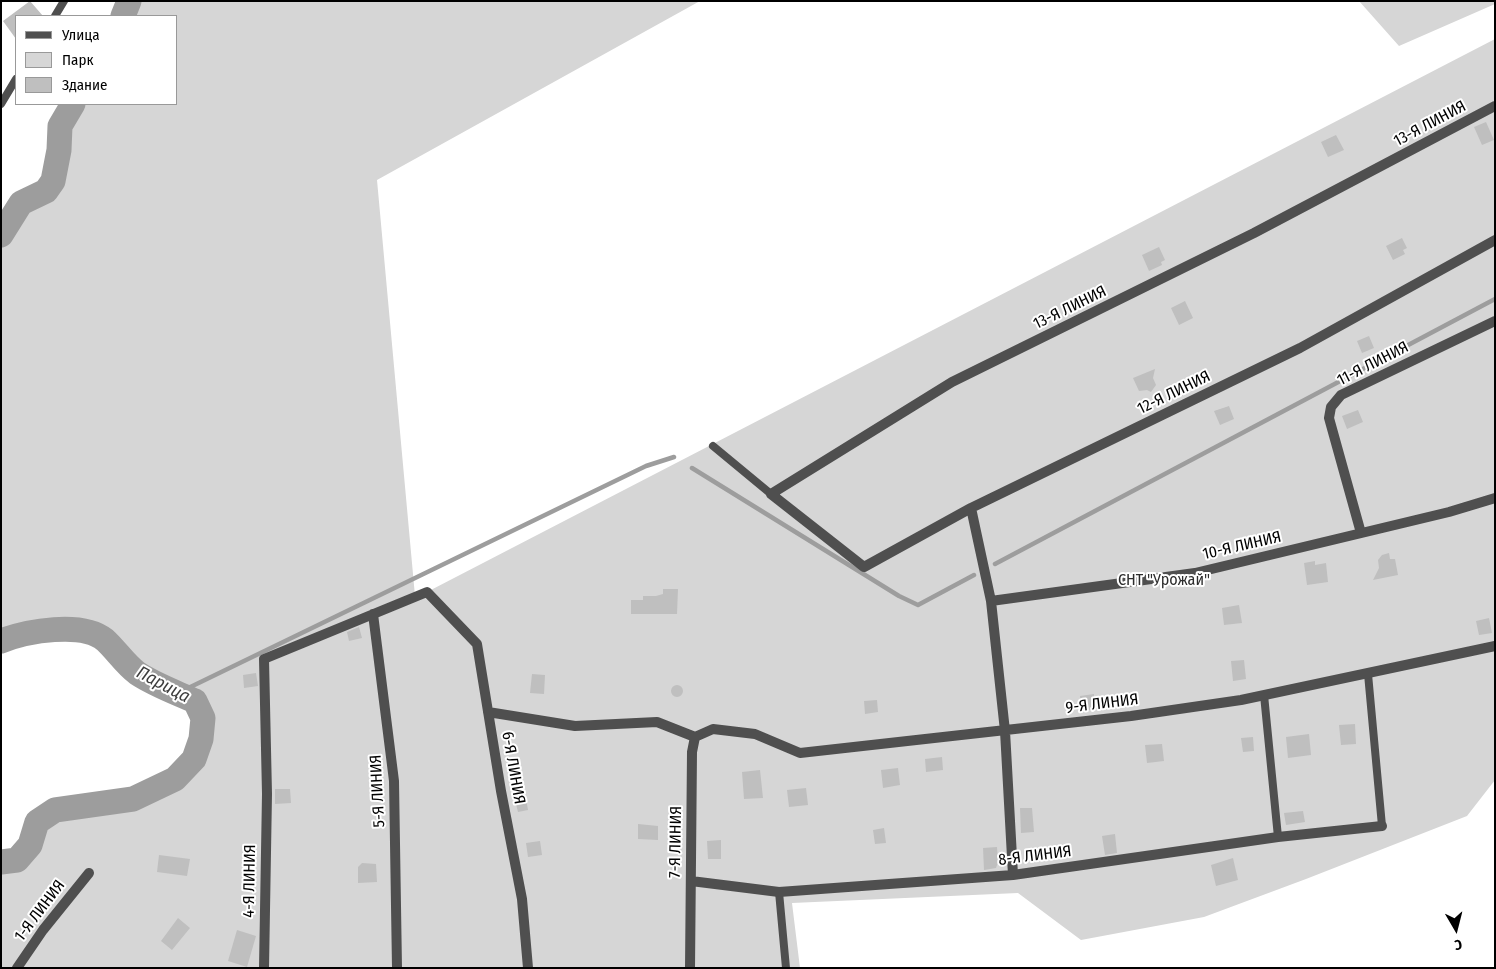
<!DOCTYPE html>
<html>
<head>
<meta charset="utf-8">
<style>
	body { margin:0 }
	#map { position:relative; width:1496px; height:969px; overflow:hidden; background:#fff; font-family:"Fira Sans Condensed",sans-serif }
	canvas { display:block }
	.frame { position:absolute; inset:0; border:2px solid #000; pointer-events:none }
	.legend { position:absolute; left:15px; top:15px; width:162px; height:90px; box-sizing:border-box; background:#fff; border:1px solid #999; margin:0; padding:6px 9px; list-style:none; font-size:15px; color:#000 }
	.legend li { display:flex; align-items:center; gap:10px; height:25px }
	.legend b { width:25px; border:1px solid #999 }
	.north { position:absolute; left:1431px; top:904px; width:50px; height:50px; -webkit-text-stroke:4px #fff; paint-order:stroke; rotate:172deg; font-size:14px; font-weight:700; line-height:20px; text-align:center; color:#000 }
	.north::after { content:''; display:block; margin:auto; width:18px; height:22px; background:#000; clip-path:polygon(50% 0,100% 100%,50% 72%,0 100%) }
</style>
</head>
<body>
<div id="map">
<canvas width="1496" height="969"></canvas>
<div class="frame"></div>
<ul class="legend">
<li><b style="height:6px;background:#4f4f4f"></b>Улица</li>
<li><b style="height:14px;background:#d6d6d6"></b>Парк</li>
<li><b style="height:14px;background:#bfbfbf"></b>Здание</li>
</ul>
<div class="north">С</div>
</div>
<script>
const g = document.querySelector('canvas').getContext('2d');
g.lineJoin = 'round';
function fill(path, color) { g.fillStyle = color; g.fill(path, 'evenodd'); }
function trace(path, color, width, dash) { g.strokeStyle = color; g.lineWidth = width; g.lineCap = dash ? 'butt' : 'round'; g.setLineDash(dash || []); g.stroke(path); }
function label(font, color, halo, rows, align = 'center') {
  g.font = font + ' "Fira Sans Condensed",sans-serif'; g.lineWidth = 4; g.setLineDash([]); g.textBaseline = 'middle'; g.strokeStyle = halo; g.fillStyle = color; for (const [text, x, y, turn = 0] of rows) {
    g.save(); g.translate(x, y); g.rotate((+turn || 0) * Math.PI / 180); g.textAlign = isNaN(turn) ? turn : align; if (halo) g.strokeText(text, 0, 0); g.fillText(text, 0, 0); g.restore();
  }
}
fill(new Path2D(`
	M129 1H700L377 180 415 596 427 592 1495 39V780L1467 816 1306 879 1204 917 1081 940 1018 893 792 903 800 968H1V862L17 860 30 845 37 822 55 810 133 799 175 779 194 759 201 739 203 718 195 701C175 692 155 685 137 673 125 664 116 650 105 640 82 621 27 632 1 641V235L21 203 46 191 53 181 59 150 60 126 73 104H176V16H123Z
	M1359 1H1495V4L1399 46Z`), '#d6d6d6');
trace(new Path2D(`
	M692 468 899 596 918 605 974 575
	M995 564 1495 299
	M178 693 646 466 674 457`), '#9d9d9d', 4.5);
trace(new Path2D(`
	M123 16 129 1
	M1 235 21 203 46 191 53 181 59 150 60 126 73 104
	M1 641C27 631 82 621 105 640 116 650 125 664 137 673 155 685 175 692 195 701L203 718 201 739 194 759 175 779 133 799 55 810 37 822 30 845 17 860 1 862`), '#9d9d9d', 25);
fill(new Path2D(`
	M30 1 43 16H16V39L3 21Z
	M1486 122 1494 140 1482 145 1474 127Z
	M1336 135 1344 150 1328 157 1321 142Z
	M1402 238 1407 248 1403 250 1405 254 1393 260 1386 246Z
	M1159 247 1165 260 1161 262 1162 265 1149 271 1142 255Z
	M1185 301 1193 318 1179 325 1171 308Z
	M1369 336 1374 348 1362 353 1357 341Z
	M1155 369 1153 378 1156 385 1151 392 1147 390 1139 391 1133 378Z
	M1229 406 1234 419 1220 425 1214 411Z
	M1358 410 1363 422 1347 429 1342 416Z
	M1389 553 1390 559H1395L1398 575 1373 580 1379 568 1378 560 1382 555Z
	M1315 561V565L1326 563 1328 582 1307 585 1304 563Z
	M663 589H678L677 614H631V600H643V596H656L663 594Z
	M1239 605 1242 623 1224 625 1222 608Z
	M1489 618 1492 633 1479 635 1476 621Z
	M359 627 362 638 349 641 347 632Z
	M1244 660 1246 679 1233 681 1231 661Z
	M256 673 258 686 244 688 243 675Z
	M532 674 545 675 544 694 530 693Z
	M671 691a6 6 0 1 1 12 0a6 6 0 1 1-12 0Z
	M1094 694V697L1102 696 1103 708 1081 711 1080 696Z
	M877 700 878 712 865 714 864 701Z
	M1355 724 1356 744 1341 745 1339 725Z
	M1309 734 1311 755 1288 758 1286 737Z
	M1253 737 1254 751 1243 752 1241 738Z
	M1162 744 1164 761 1147 763 1145 745Z
	M942 757 943 770 926 772 925 759Z
	M898 768 900 785 883 788 881 770Z
	M760 770 763 798 744 799 742 772Z
	M806 788 808 805 789 807 787 790Z
	M275 789H290L291 803 275 804Z
	M525 793 528 810 518 812 514 796Z
	M1020 808H1032L1034 832 1021 833Z
	M1303 811 1305 822 1286 825 1284 813Z
	M638 824 658 826V840L638 839Z
	M884 828 886 843 875 844 873 830Z
	M1115 834 1117 853 1105 855 1102 836Z
	M721 840V859H708L707 841Z
	M540 841 542 855 528 857 526 843Z
	M997 847 998 862 996 868 984 870 983 848Z
	M159 855 190 859 187 876 157 872Z
	M1233 858 1238 880 1216 886 1211 865Z
	M362 863 376 864 377 882 358 883V867Z
	M178 918 190 928 172 950 161 941Z
	M237 930 256 936 247 967 228 961Z`), '#bfbfbf');
trace(new Path2D(`
	M55 16 64 1
	M1 104 16 79
	M713 446 771 494
	M1368 674 1382 826
	M1264 695 1278 837
	M779 892 786 968`), '#4f4f4f', 8);
trace(new Path2D(`
	M1495 106 1254 233 952 382 771 494 864 567 971 508 1300 348 1495 240
	M971 508 991 601 1005 731 1013 875
	M1361 533 1329 418 1331 407 1341 395 1495 321
	M991 601 1195 573 1449 512 1495 498
	M373 614 394 781 397 968
	M488 712 575 726 657 722 695 737
	M691 881 779 892 1013 875 1278 837 1382 826
	M17 968 43 930 89 873
	M264 968 267 794 264 659 427 592 477 644 501 791 522 899 528 968
	M690 968 692 752 695 737 713 729 755 734 800 753 1131 716 1241 700 1495 646`), '#4f4f4f', 10);
label('16px', '#000', '#fff', [
	["13-Я ЛИНИЯ",1430,124,-28],
	["13-Я ЛИНИЯ",1070,308,-26],
	["11-Я ЛИНИЯ",1373,364,-27],
	["12-Я ЛИНИЯ",1174,393,-26],
	["10-Я ЛИНИЯ",1242,546,-13],
	["9-Я ЛИНИЯ",1102,704,-7],
	["6-Я ЛИНИЯ",513,768,80],
	["5-Я ЛИНИЯ",378,791,-93],
	["7-Я ЛИНИЯ",676,842,-89],
	["8-Я ЛИНИЯ",1035,856,-7],
	["4-Я ЛИНИЯ",250,881,-89],
	["1-Я ЛИНИЯ",40,911,-53]
]);
label('16px', '#2d2d2d', '#fff', [
	["СНТ \"Урожай\"",1164,581]
]);
label('italic 18px', '#3e3e3e', '#fff', [
	["Парица",163,685,28]
]);
</script>
</body>
</html>
